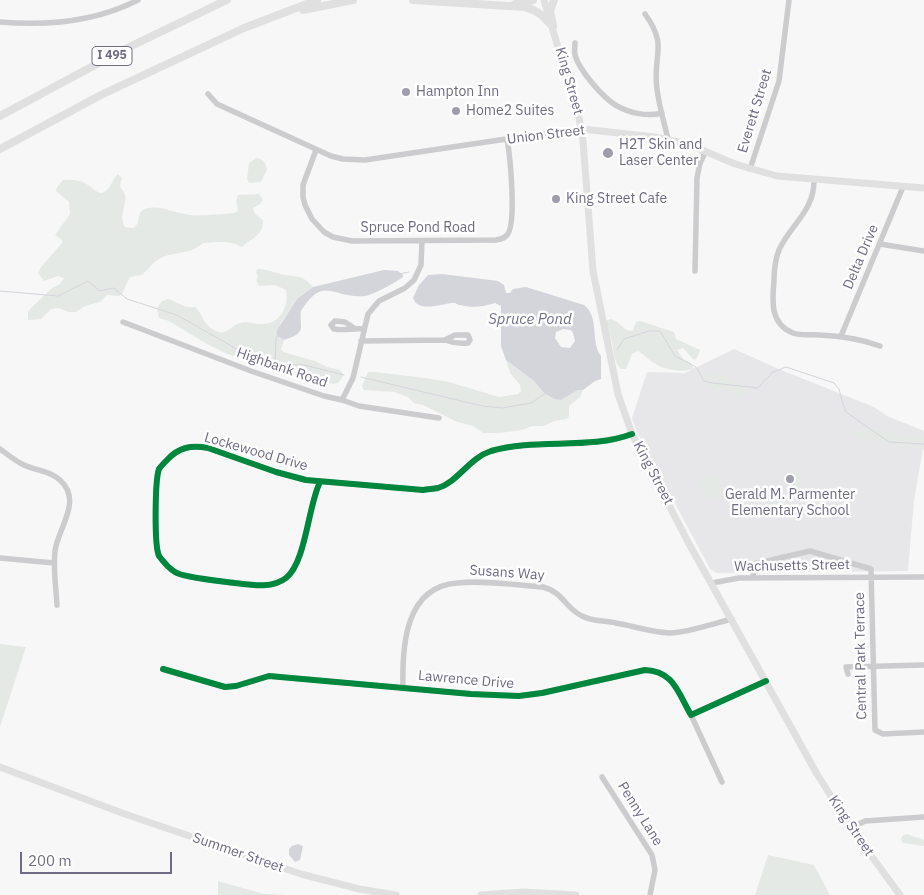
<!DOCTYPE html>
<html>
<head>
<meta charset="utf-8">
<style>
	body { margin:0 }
	#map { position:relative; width:924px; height:895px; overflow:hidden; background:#f7f7f7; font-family:"IBM Plex Sans",sans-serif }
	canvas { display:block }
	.scale { position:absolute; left:20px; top:852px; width:152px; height:22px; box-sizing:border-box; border:2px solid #6f6b83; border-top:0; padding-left:6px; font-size:15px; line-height:18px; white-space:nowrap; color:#6f6b83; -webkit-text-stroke:4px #fff; paint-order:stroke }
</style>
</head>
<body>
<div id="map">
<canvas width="924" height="895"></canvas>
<div class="scale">200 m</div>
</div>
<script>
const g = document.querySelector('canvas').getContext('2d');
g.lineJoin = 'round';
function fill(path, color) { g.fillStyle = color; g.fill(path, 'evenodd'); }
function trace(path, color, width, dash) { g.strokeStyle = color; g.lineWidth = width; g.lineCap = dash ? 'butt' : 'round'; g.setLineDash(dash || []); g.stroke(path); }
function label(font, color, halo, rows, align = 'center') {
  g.font = font + ' "IBM Plex Sans",sans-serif'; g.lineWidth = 5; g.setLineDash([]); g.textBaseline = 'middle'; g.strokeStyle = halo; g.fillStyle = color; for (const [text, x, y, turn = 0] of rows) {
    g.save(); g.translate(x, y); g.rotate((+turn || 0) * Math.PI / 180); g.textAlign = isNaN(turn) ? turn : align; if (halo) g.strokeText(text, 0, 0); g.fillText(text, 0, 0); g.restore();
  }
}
fill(new Path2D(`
	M734 349 781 370 874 407 887 416 924 431V443L914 500 908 571 717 573 710 569 636 430 632 418 647 372 685 373Z`), '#e7e7e9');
fill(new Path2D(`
	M256 158C264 159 265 162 267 170L261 182 249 183 247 179 249 163Z
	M118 174 122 178 120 186 126 197 122 216 123 223 125 227 134 228 138 223C138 215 140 210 148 208 162 205 177 214 191 215 205 216 220 214 234 213L238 211 236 201 238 195 259 194 263 200 260 204 253 208 255 214 263 220C264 235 252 238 242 247 230 240 216 242 203 243 191 255 173 251 159 259 153 262 150 268 144 273 141 276 134 276 130 277L122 294 119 296 107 295 100 302 85 306 76 312H69L58 308 51 309 41 319 28 320V313L30 309 52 288 60 284 64 278 58 276 44 281 38 273 41 267 62 243V240L55 235 70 214 69 202 56 191 57 187 63 180C71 179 82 180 88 185 94 188 94 192 102 193 112 189 111 180 118 174Z
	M257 269C265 269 269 271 277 273 291 278 301 272 313 287L297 299 280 324 279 338 284 340 281 349 283 352 315 361 327 367 340 370 344 375 338 383 333 384 324 382 295 370 276 371 225 353 207 344 169 321 159 318 157 308 162 301 168 299C178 302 185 309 195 307 204 315 203 327 219 332 227 334 233 325 240 323 247 321 253 324 260 324 280 325 289 307 286 290L275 285 259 286 256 280 258 277 256 272Z
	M610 319C621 321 620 328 630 331L633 330 636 322 640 321 674 332 676 339 700 350 697 358 694 360 683 348 677 350 683 359 691 363 694 369C680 373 663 370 651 361 646 358 644 354 638 351L632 354 626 369H621C613 361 614 352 612 342 610 335 606 329 606 321Z
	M506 360 534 381 544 393 561 400 578 390H583L580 397 569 406V416L567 419 554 421 544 426H533L522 430 500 433H483L473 426 457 422 423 405 414 403 408 397 394 392 364 390 362 386 368 372H375L425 378 449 382 499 397 518 394 521 391 520 385 510 373Z
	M719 372C728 378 739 383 747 389L746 396H738L726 389 716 390 703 382 696 380Z
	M865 428 894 432 908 436H924V450L919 448 907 449 890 442 857 438 853 435 855 432 861 431Z
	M789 471 800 472V493H790Z
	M698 476 703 479 716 476 720 479 722 483 720 493 712 499 704 497 701 484 696 481Z
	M778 495 786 502 777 514 774 512 770 517 762 510 766 505 768 506Z
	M0 644 26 647 0 727Z
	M907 834 924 840V846L903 843 901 840 902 836Z
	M768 855 814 865 830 895H755Z
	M218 881 264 894 288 895H218Z`), '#e5e9e6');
fill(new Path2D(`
	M384 270 398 271 403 275V277C398 281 371 296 365 296 333 299 324 274 301 311 299 329 308 332 284 340L277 336V330L297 299 313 287Z
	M442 274 498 281 504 285 506 293H510L513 289 526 287 584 305C600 317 590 342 601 356V379L595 381 583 390H578L561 400 555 399 544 393 534 381 506 360 501 346V306L495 303C483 307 472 308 460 305 454 304 458 303 452 303 441 304 418 313 413 298L419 285 428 275ZM563 329 571 330 573 333 575 341 570 348 561 347 555 338 556 332Z
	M298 844 303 846 300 860 295 862 289 855V849L292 846Z`), '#d4d4db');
trace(new Path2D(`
	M399 274 409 272
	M0 291 58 296 88 281 100 291 113 288 127 299 177 315 256 360 275 364 304 365 344 375
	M617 350 624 339 649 331H660L675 356 696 367 704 381 712 383 758 388 773 372 786 367 834 383 839 389 843 404 846 412 889 442 924 444
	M275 363 276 338 278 335
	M361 377 482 406 502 408 531 403 546 393`), '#d4d4db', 1);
trace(new Path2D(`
	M645 14C669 47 652 55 657 89 659 106 664 122 668 139
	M0 22C47 26 95 22 138 0
	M575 43C575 47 574 51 575 55 579 70 603 98 617 106 630 113 647 117 662 113
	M208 94 217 104 331 156 343 159 365 160 540 134 582 129
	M316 150 303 185V197L305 205 312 219 324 232 333 237 352 241 496 240C500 239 504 239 507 235 517 224 510 155 507 139
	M750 169 779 81 789 0
	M814 179C815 211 790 225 779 250 775 260 774 270 774 281 772 301 770 324 793 333 801 336 812 334 820 335 841 336 861 339 880 346
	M880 244 924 251
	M695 271 697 178 700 163 706 151
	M123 322 251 371 324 396 342 400 359 406 439 418
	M354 328 345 322 335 321 331 325 334 329C344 331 353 328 363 329
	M841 336 903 187
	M361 341 445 340 455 335H468L470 340 468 343C460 344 453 343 445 340
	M342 400 353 378 368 314 379 301 405 288 414 280 421 265 422 241
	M0 449C7 454 14 460 22 464 35 471 49 470 60 480 83 501 58 528 55 551 53 569 56 587 57 605
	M320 482C308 506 306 562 286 578 272 589 251 585 235 583 222 581 184 578 175 572 170 569 162 560 159 556 154 545 155 480 159 469 161 466 165 462 167 460 179 447 191 445 208 448L276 472 306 480 423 490C428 489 434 489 438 488 458 482 469 458 491 451 536 438 590 450 632 434
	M0 558 54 563
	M753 578 754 564 810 551 871 569 875 730 883 734 924 732
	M712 583 739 578 924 577
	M163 669 225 687 236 686 269 676 471 694 519 696 542 693 645 670C674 671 678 693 691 715L766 681
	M848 674 846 667 924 665
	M403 687C402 646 405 587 457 583 484 580 515 585 543 587 563 592 566 609 582 616 593 622 604 620 616 623 633 626 651 632 669 633 683 634 716 623 732 619
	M691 715 722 782
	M602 777 652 855 655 870 650 895
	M851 828 865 821 924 817`), '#ccccce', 5.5);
trace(new Path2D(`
	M544 0 579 118 583 141 593 271 618 394 632 434 687 540 817 774 851 828 900 895
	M582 129 655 137 688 144 735 164 777 176 924 188
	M0 767 122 813 301 874 359 889 396 895
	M481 895 523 892 576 895`), '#e0e0e1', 7);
trace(new Path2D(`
	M413 0 524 7C538 10 544 17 553 27
	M515 4 533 0
	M303 10 353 0
	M553 25 550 11 554 0
	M0 116 123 50 227 0
	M0 149 103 94 244 28 317 0`), '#e0e0e1', 8);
trace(new Path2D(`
	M320 482C308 506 306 562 286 578 272 589 251 585 235 583 222 581 184 578 175 572 170 569 162 560 159 556 154 545 155 480 159 469 161 466 165 462 167 460 179 447 191 445 208 448L276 472 306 480 423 490C428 489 434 489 438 488 458 482 469 458 491 451 536 438 590 450 632 434
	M163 669 225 687 236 686 269 676 471 694 519 696 542 693 645 670C674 671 678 693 691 715L766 681`), '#00873e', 6);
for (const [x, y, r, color] of [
	[406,92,5,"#9f9cac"],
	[456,111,5,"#9f9cac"],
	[608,153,6,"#9f9cac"],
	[556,199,5,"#9f9cac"],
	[790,479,5,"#9f9cac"]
]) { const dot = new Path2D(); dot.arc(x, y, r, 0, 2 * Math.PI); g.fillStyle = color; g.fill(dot); trace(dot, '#fff', 2); }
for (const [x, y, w] of [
	[112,56,40]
]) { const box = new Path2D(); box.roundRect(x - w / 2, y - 9.5, w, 19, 4); g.fillStyle = '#fff'; g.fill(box); trace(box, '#6f6b83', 1); }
label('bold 12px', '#6f6b83', null, [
	["I 495",112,56]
]);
label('14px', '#6f6b83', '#fff', [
	["King Street",569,81,74],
	["Everett Street",755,111,-73],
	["Union Street",546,135,-7],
	["Spruce Pond Road",418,228],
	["Delta Drive",861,257,-67],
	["Highbank Road",282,368,19],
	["Lockewood Drive",256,452,16],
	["King Street",653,473,62],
	["Wachusetts Street",792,566,-1],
	["Susans Way",507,573,4],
	["Central Park Terrace",861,656,-91],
	["Lawrence Drive",466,680,5],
	["Penny Lane",640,814,58],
	["King Street",851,826,56],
	["Summer Street",238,853,19]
]);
label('14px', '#6f6b83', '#fff', [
	["Hampton Inn",416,92],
	["Home2 Suites",466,111],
	["H2T Skin and",619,145],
	["Laser Center",619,161],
	["King Street Cafe",566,199],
	["Gerald M. Parmenter",790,495,"center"],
	["Elementary School",790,511,"center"]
], 'left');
label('italic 15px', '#71718c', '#fff', [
	["Spruce Pond",530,320]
]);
</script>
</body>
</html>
